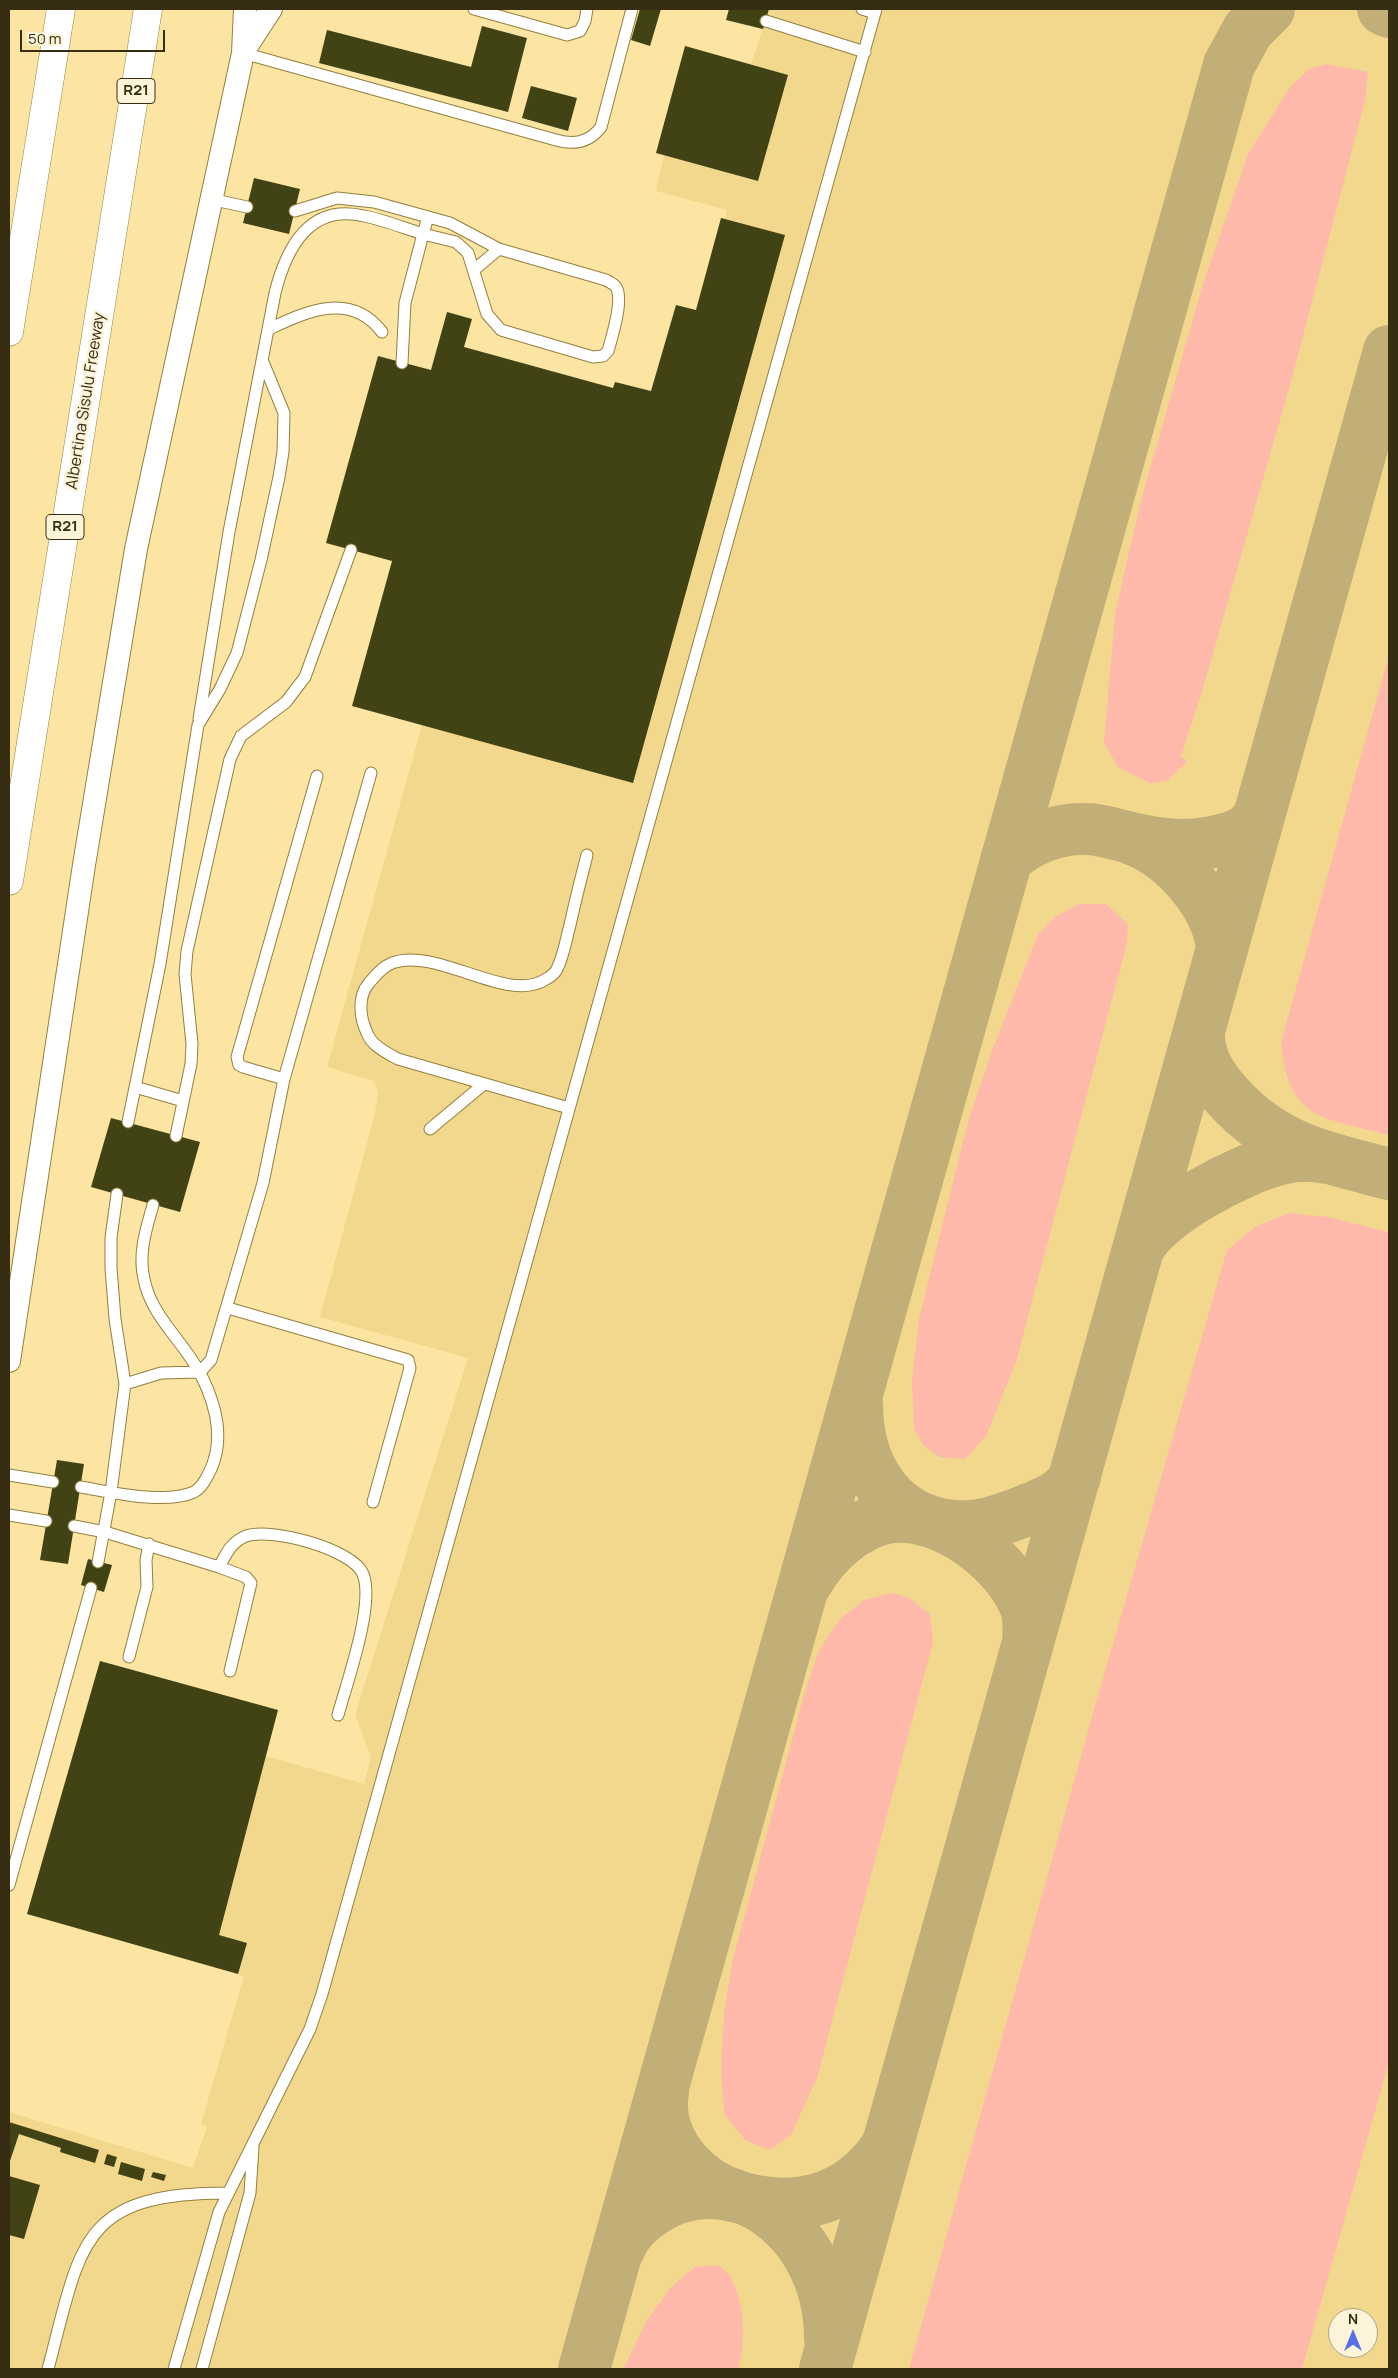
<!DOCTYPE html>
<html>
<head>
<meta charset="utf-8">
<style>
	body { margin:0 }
	#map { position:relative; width:1398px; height:2378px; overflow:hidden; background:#fce5a2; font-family:Manrope,sans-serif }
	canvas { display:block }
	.frame { position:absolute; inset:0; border:10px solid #362d12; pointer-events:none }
	.north { position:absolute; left:1328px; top:2308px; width:50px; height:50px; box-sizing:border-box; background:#fcf3d9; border:1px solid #ada489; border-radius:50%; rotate:0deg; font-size:14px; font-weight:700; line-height:20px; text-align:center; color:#362d12 }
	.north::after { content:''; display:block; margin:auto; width:18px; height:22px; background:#5870e7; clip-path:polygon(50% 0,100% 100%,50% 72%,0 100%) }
	.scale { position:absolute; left:20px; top:30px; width:145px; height:22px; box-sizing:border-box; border:2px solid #362d12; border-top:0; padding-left:6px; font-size:15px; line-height:18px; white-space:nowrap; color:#362d12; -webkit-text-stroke:4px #fcf3d9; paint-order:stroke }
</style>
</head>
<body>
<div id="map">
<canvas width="1398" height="2378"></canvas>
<div class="frame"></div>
<div class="north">N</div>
<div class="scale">50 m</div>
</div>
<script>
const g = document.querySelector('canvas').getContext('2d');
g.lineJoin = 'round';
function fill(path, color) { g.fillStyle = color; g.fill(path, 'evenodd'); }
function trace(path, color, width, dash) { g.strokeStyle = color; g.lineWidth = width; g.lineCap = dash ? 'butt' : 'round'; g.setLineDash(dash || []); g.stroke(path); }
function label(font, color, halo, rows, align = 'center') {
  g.font = font + ' Manrope,sans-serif'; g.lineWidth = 5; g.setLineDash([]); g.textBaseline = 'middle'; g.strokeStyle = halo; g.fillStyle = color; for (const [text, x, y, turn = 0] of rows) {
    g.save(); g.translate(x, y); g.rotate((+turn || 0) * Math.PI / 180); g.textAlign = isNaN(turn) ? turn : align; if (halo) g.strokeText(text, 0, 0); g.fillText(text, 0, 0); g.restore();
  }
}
fill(new Path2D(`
	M729 9H1389V2369H9V2112L193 2168 207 2127 201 2124 244 1976 27 1914 100 1661 278 1710 266 1756 364 1784 371 1757 355 1715 468 1358 320 1317 375 1113 378 1093 374 1081 327 1067 422 725 603 422 615 382 671 397 721 218H725L727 210 656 191 664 155 656 153 685 46 751 64 763 29 726 20ZM1338 2318H1368V2348H1338Z`), '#f2d88d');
fill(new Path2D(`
	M1326 64 1368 72 1365 101 1292 378 1204 685 1181 756 1187 762 1167 781 1150 783 1118 767 1104 743 1115 614 1140 504 1203 284 1248 154 1290 87 1309 69Z
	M1389 655V1135C1323 1117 1288 1122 1281 1042Z
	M1079 904H1106L1128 924 1127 943 1016 1362 986 1436 965 1459 940 1457 923 1445 914 1429 912 1380 919 1319 968 1121 992 1051 1038 934 1055 917Z
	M1289 1213 1328 1217 1389 1232V2062L1302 2369H909L1101 1685 1227 1250 1255 1227Z
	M892 1593 909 1598 930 1614 933 1642 817 2078 791 2135 770 2150 745 2140 724 2113 721 2068 724 2014 732 1963 804 1695 819 1650 840 1619 864 1600Z
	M719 2265C723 2270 730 2274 732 2280 745 2306 746 2342 738 2369H623L646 2322 670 2288 695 2267Z`), '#feb9ab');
trace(new Path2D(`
	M1383 9 1389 12
	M1132 839C1174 854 1218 904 1222 949
	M1006 860C1027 840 1057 828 1086 829 1100 829 1113 834 1127 837 1160 845 1192 849 1225 839 1241 835 1253 829 1260 813
	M1199 1031C1198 1052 1207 1071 1220 1087 1267 1146 1320 1156 1389 1174
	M1138 1250C1154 1213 1242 1168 1281 1159 1296 1155 1312 1155 1327 1158
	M857 1404C857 1473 897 1530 971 1526 988 1525 1006 1518 1022 1512 1042 1504 1064 1497 1075 1477
	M807 1582C824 1552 856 1522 892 1517 944 1512 1008 1560 1026 1608 1029 1619 1029 1631 1028 1642
	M663 2092C656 2134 684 2171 721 2190 735 2196 750 2199 763 2208 808 2237 830 2286 830 2339
	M618 2251C630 2218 671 2194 706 2193 725 2192 743 2199 762 2202 796 2207 828 2201 856 2180 868 2170 881 2158 888 2143
	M584 2369 1229 65 1248 30 1269 9
	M825 2369 1389 351`), '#c2af78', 52);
fill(new Path2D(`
	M640 9H661L650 46 631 40Z
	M729 9H769L763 29 726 20Z
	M482 26 527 38 508 112 319 63 327 30 471 67Z
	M685 46 788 75 758 181 656 153Z
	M531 86 577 98 568 131 522 118Z
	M254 178 300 189 289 234 243 223Z
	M721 218 785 235 633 783 352 706 392 561 326 543 378 356 431 370 447 312 472 319 464 347 613 388 615 382 651 391 676 305 696 310Z
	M111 1118 200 1142 180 1212 91 1187Z
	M57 1460 84 1464 68 1564 40 1560Z
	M88 1559 112 1565 104 1592 81 1585Z
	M100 1661 278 1710 219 1935 247 1943 238 1974 27 1914Z
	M9 2122 99 2150 95 2163 60 2152 61 2148 19 2134 9 2164Z
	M107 2154 117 2157 114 2167 104 2164Z
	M121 2162 145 2169 142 2181 118 2174Z
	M153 2172 166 2175 164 2181 151 2177Z
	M9 2176 40 2185 24 2239 9 2235Z`), '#414315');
const service = new Path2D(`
	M474 9 567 35 580 31 585 21 587 9
	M862 9 875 13
	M766 21 865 52
	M243 53 556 140C574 145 589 143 601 127L632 9
	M210 199 247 207
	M295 211 337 198 374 202 450 223 499 249 606 280C609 282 614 284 616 287 624 299 612 337 608 351L603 356 593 357 501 330 487 314 468 253 456 242 423 234 428 217
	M475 269 499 249
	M269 329C307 311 351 291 382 332
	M199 719 229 532 275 293C286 249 309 203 364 216 384 220 404 228 423 234L405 303 402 363
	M284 1079 243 1067 239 1065 237 1057 317 776
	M135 1087 183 1101
	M569 1108 398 1059C387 1053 372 1046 367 1033 360 1018 357 997 369 983 375 976 382 967 392 963 437 946 508 1005 546 979 550 977 555 973 557 969 564 955 566 939 570 925 575 902 581 878 587 855
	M128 1122 160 964 198 725 220 689 237 653 261 560 279 477 283 452 284 413 263 362
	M430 1129 484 1084
	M176 1136 191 1064 192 1044 185 974 187 951 230 759 241 736 286 702 305 677 351 550
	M228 1308 408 1360 410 1368 373 1502
	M125 1384 161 1373 200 1372 211 1360 263 1183 284 1079 371 773
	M9 1475 53 1482
	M81 1487C111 1492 165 1505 194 1492 200 1489 205 1481 208 1475 226 1442 216 1404 200 1373 183 1341 151 1316 144 1279 138 1254 146 1229 153 1205
	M9 1515 46 1521
	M74 1526 105 1532 219 1567C226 1554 231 1542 246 1536 270 1527 353 1549 363 1574 375 1604 347 1682 338 1715
	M98 1562 111 1492 125 1384 115 1319 111 1268V1238L117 1194
	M219 1567 246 1577 251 1583 230 1671
	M129 1657 147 1587 146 1560 149 1544
	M9 1885 91 1588
	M48 2369C81 2245 79 2193 227 2193
	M174 2369 219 2212 310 2029 322 1994 876 9
	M202 2369 250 2193 253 2147`);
const minor = new Path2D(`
	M243 52 271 9
	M9 1361 84 865 136 549 243 53 245 9`);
const motorway = new Path2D(`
	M9 332 61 9
	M9 881 148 9`);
trace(service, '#947f3e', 13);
trace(minor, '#947f3e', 24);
trace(motorway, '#947f3e', 29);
trace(service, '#fff', 11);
trace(minor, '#fff', 22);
trace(motorway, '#fff', 28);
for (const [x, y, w] of [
	[136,91,38],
	[65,527,38]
]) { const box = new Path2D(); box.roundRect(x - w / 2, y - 12.5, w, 25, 4); g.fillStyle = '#fcf3d9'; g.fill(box); trace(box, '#362d12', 1); }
label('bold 15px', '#362d12', null, [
	["R21",136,91],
	["R21",65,527]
]);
label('16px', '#362d12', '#fcf3d9', [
	["Albertina Sisulu Freeway",86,401,-81]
]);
</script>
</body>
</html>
